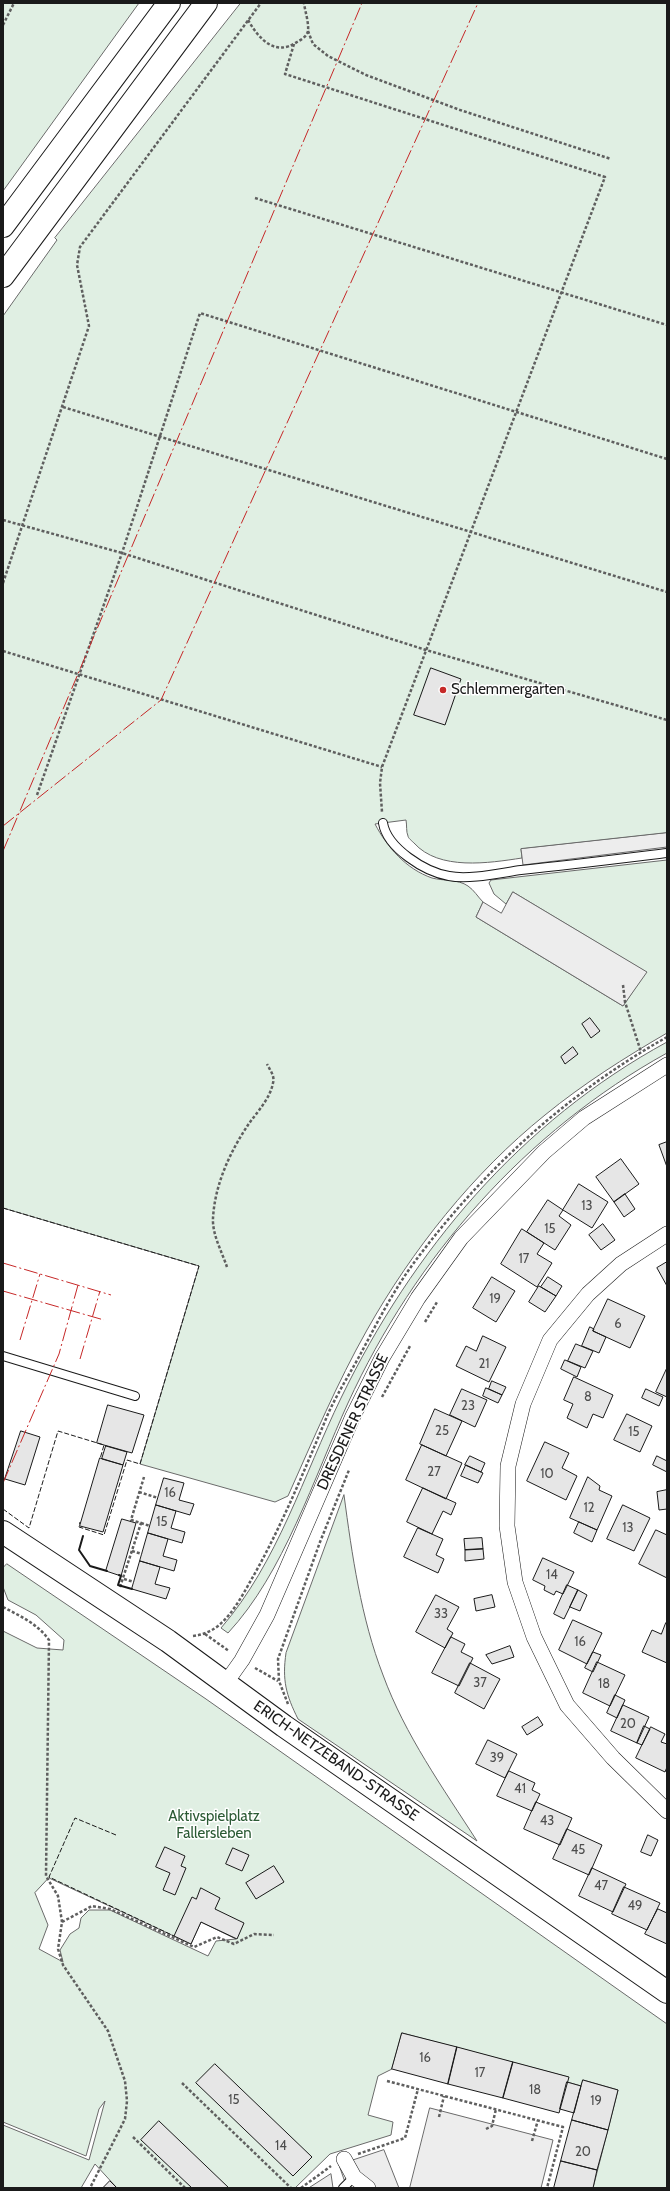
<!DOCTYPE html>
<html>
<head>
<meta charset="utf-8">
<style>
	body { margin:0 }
	#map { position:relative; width:670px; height:2191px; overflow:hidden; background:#fff; font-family:Cabin,sans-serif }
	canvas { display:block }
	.frame { position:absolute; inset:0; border:4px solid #1a1a1a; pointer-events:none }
</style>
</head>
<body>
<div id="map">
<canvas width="670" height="2191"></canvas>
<div class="frame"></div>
</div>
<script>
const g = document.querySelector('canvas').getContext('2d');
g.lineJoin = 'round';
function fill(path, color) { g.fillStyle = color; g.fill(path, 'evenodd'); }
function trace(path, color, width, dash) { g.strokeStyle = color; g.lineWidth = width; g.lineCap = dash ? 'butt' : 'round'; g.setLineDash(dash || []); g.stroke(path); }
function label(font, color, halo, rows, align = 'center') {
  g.font = font + ' Cabin,sans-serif'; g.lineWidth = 3; g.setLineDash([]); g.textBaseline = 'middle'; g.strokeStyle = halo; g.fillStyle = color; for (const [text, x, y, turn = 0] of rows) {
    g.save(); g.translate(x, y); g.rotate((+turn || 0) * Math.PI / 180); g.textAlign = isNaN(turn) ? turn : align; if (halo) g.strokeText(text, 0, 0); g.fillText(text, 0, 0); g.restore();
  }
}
const green = new Path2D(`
	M3 3H139L3 191Z
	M241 3H667V833L521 849 522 858C489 863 439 871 414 843 412 841 408 838 408 836 406 832 407 825 406 820L375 824C387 847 406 869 432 878 443 881 458 879 468 886 474 890 478 897 483 902L476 917 623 1006 646 972 513 892 506 904 494 894 489 883 491 880 667 860V1033C624 1058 583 1084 545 1115 473 1173 412 1250 367 1330 337 1383 313 1440 288 1496L275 1502 140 1464 199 1266 3 1208V316L57 240 55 238Z
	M667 1042V1053C526 1131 415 1257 348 1403 314 1477 284 1573 228 1633L221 1628C278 1562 303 1476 341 1398 413 1250 520 1122 667 1042Z
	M344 1495C352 1555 361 1618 383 1675 405 1735 443 1788 477 1841L298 1719C286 1695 282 1680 286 1653Z
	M7 1564 206 1699 667 2024V2188H593L618 2090 583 2080 581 2086 567 2082 568 2077 402 2033 392 2069 378 2076 368 2115 393 2122 391 2135 330 2154 295 2188H117L95 2164 81 2188H3V2125L89 2160 105 2101 99 2109 86 2156 3 2122V1631L37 1648 63 1650 64 1640 36 1615 8 1600 3 1587V1568ZM49 1878 191 1944 201 1922 236 1939 216 1941 208 1956 110 1910H89L81 1918 79 1928 70 1934 60 1950 63 1962 39 1949 48 1925 35 1893Z`);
fill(green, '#e0efe3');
trace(green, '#6a6a6a', 1);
const parking = new Path2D(`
	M667 833V847L523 865 521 849Z
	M513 892 647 972 623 1006 476 917 483 902 501 913Z
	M430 2108 553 2140 541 2188H410Z
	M384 2150 399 2188H347L339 2165Z
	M331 2174 333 2188H309Z`);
fill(parking, '#ededed');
trace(parking, '#6a6a6a', 1);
const building = new Path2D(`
	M431 668 461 679 445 725 414 715Z
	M590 1018 600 1031 591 1038 582 1024Z
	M573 1047 578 1054 565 1064 561 1057Z
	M667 1142V1167L659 1145Z
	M621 1159 639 1184 614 1202 596 1177Z
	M579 1184 608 1202 592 1228 563 1210Z
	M625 1194 635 1209 624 1217 614 1202Z
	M548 1200 563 1210 559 1216 571 1225 555 1250 527 1232Z
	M603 1224 615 1240 601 1250 589 1235Z
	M522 1229 544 1243 537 1254 552 1263 537 1287 501 1264Z
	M667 1262V1286L657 1268Z
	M492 1277 515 1291 496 1322 473 1308Z
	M548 1277 562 1286 556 1296 541 1287Z
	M539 1286 556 1296 545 1312 529 1302Z
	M608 1299 645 1316 630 1348 593 1331Z
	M590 1327 594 1329 593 1331 606 1337 599 1353 582 1346Z
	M483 1336 506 1347 489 1382 456 1366 466 1346 476 1351Z
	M576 1344 593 1351 585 1368 568 1361Z
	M565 1360 581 1367 577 1377 561 1369Z
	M667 1368V1397L656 1392Z
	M574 1377 613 1395 603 1418 593 1414 587 1428 567 1418 573 1404 564 1400Z
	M492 1381 506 1387 502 1395 489 1389Z
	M486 1388 502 1395 498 1403 483 1396Z
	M462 1389 487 1400 475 1427 450 1415Z
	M646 1389 663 1397 659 1406 642 1398Z
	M108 1405 144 1415 132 1453 97 1443Z
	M435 1409 462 1421 446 1456 420 1444Z
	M627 1414 652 1426 640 1452 614 1440Z
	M21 1431 40 1437 25 1485 5 1479Z
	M545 1442 569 1453 562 1468 577 1476 566 1500 527 1481Z
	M422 1445 462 1463 446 1499 406 1480Z
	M106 1446 127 1452 123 1465 102 1459Z
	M470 1456 485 1463 481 1472 465 1465Z
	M657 1456 667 1461V1472L653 1465Z
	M100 1458 123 1465 103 1532 80 1526Z
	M466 1465 483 1473 478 1483 461 1476Z
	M588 1477 600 1486 599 1490 612 1496 597 1530 570 1518Z
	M164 1478 184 1483 179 1500 194 1504 190 1515 156 1505Z
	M423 1488 456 1503 451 1515 443 1511 432 1534 407 1522Z
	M667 1490V1509L659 1510 657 1492Z
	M156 1505 176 1511 171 1528 185 1532 182 1543 148 1533Z
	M623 1505 650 1518 634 1551 607 1539Z
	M122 1519 136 1523 121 1576 106 1571Z
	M579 1522 597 1530 592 1542 574 1533Z
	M418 1528 443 1539 436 1555 444 1559 438 1573 404 1557Z
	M656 1530 667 1535V1578L639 1564Z
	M148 1533 168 1539 163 1556 177 1560 174 1571 140 1561Z
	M482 1538 483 1549 465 1550 464 1539Z
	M483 1549 484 1559 465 1561V1550Z
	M543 1558 574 1572 563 1594 556 1591 554 1595 544 1590 545 1586 533 1580Z
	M140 1561 160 1567 155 1584 170 1588 166 1599 132 1589Z
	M567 1585 578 1590 564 1619 554 1614Z
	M578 1590 587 1595 580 1611 570 1607Z
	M436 1595 459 1607 447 1629 453 1633 445 1648 416 1632Z
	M492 1595 495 1607 476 1611 474 1599Z
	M573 1620 602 1633 587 1664 559 1650Z
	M666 1623 667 1624V1663L642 1652 652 1630 661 1634Z
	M451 1637 465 1644 461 1652 473 1658 459 1686 432 1673Z
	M510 1646 514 1657 492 1664 486 1655Z
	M593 1652 601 1655 593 1672 585 1668Z
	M597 1662 625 1675 610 1706 583 1693Z
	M470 1663 500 1679 484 1709 455 1693Z
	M615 1695 625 1700 617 1718 607 1713Z
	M623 1705 649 1717 637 1743 611 1731Z
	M538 1717 543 1725 527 1735 522 1727Z
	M644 1726 650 1729 642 1745 637 1743Z
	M651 1727 665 1734 661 1742 667 1744V1767L665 1772 636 1758Z
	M488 1740 517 1754 505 1778 476 1764Z
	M509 1771 535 1783 532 1790 540 1794 532 1811 497 1796Z
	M536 1802 572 1818 560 1845 524 1829Z
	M567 1829 602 1845 589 1875 553 1859Z
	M648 1835 658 1840 651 1856 641 1852Z
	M165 1847 185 1856 181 1866 186 1868 175 1895 163 1890 170 1873 156 1867Z
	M233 1848 249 1855 242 1871 226 1864Z
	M274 1866 284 1882 256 1899 246 1883Z
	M592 1868 626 1884 613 1912 579 1896Z
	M624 1887 660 1903 647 1930 612 1914Z
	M201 1888 220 1898 215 1909 244 1923 237 1939 201 1922 191 1944 174 1936 192 1897 196 1899Z
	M658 1909 667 1913V1944L645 1934Z
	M402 2033 457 2047 448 2084 392 2069Z
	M457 2047 513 2062 503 2098 448 2084Z
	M513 2062 569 2077 559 2113 503 2098Z
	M215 2064 312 2157 293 2176 196 2083Z
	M583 2080 618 2090 608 2130 572 2120Z
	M567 2082 581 2086 574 2113 560 2109Z
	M572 2120 608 2130 597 2170 561 2161Z
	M159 2121 229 2188H192L141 2140Z
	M561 2161 597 2170 593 2188H554Z
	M110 2181 117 2188H103Z`);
fill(building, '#e6e6e6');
trace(building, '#1a1a1a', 1);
const lane = new Path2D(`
	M383 823C387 848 425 872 449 876 469 880 500 873 521 870 570 865 618 859 667 853
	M3 1356 135 1396
	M343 2188 354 2177`);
const street = new Path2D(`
	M667 1234 621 1264 588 1294 550 1340 523 1404 508 1466 507 1526 515 1582 534 1637 567 1705 613 1758 667 1811
	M225 1684 242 1660 267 1615 353 1416 382 1358 418 1298 461 1238 544 1152 584 1118 667 1065
	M344 2159 354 2177 368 2188`);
const secondary = new Path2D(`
	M3 1532 168 1641 284 1726 667 1992`);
const highway = new Path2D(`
	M3 226 169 3
	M3 276 206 3`);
trace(lane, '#1a1a1a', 10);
trace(street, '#1a1a1a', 16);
trace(secondary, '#1a1a1a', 24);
trace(highway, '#1a1a1a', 24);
trace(new Path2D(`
	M248 20C259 39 275 57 297 42 301 40 307 36 308 31 309 23 305 11 304 3
	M3 25 14 3
	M308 31 313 44 328 56 366 75 460 110 611 159
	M294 44 285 74 605 177 382 767 380 783 382 812
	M255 198 667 325
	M63 407 667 592
	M3 520 122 553 426 650 667 720
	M3 583 89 326 77 265 80 247 261 3
	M3 651 382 767
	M37 795 122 553 200 313 667 459
	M623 985 625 1002 641 1052
	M227 1267C222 1252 212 1234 213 1218 215 1184 230 1152 248 1125 257 1112 270 1099 273 1083 275 1076 270 1070 267 1064
	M425 1322 437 1302
	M382 1397 410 1346
	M139 1492 158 1498
	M141 1523 150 1526
	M132 1551 142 1554
	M124 1579 134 1582
	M120 1587 141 1523 131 1520 144 1477
	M3 1607C20 1616 38 1624 49 1640L46 1876 58 1896 62 1922 58 1949 63 1965 108 2031 125 2081 127 2101 125 2119 90 2188
	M205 1634 229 1651
	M193 1636C202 1635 210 1632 218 1626 234 1613 244 1592 254 1575 283 1523 305 1469 328 1414 337 1394 349 1375 360 1355 377 1323 394 1289 416 1260 484 1169 568 1093 667 1037
	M255 1668 278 1681
	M288 1704 279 1681 278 1659 320 1542 349 1470
	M62 1922 92 1906 110 1909 194 1947 217 1937 234 1944 254 1934 274 1935
	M387 2081 563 2127 547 2188
	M182 2083 291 2188
	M439 2117 444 2096
	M486 2129 492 2126 496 2109
	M133 2137 185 2188
	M532 2141 538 2120
	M358 2154 405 2138 418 2089
	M301 2188 331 2166`), '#5f5f5f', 2.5, [3, 2]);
trace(lane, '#fff', 8);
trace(street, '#fff', 15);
trace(secondary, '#fff', 22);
trace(highway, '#fff', 22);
trace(new Path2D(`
	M3 1208 199 1266 140 1464 127 1460 104 1535 79 1527 80 1522
	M3 1509 29 1528 58 1431 104 1445 100 1459
	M116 1835 75 1818 49 1877 174 1936`), '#1a1a1a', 1, [5, 2]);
trace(new Path2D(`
	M83 1536 79 1550 90 1566 107 1571
	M119 1575 121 1576 118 1585 132 1589`), '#1a1a1a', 2);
trace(new Path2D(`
	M3 826 161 700 478 3
	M3 851 362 3
	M3 1263 111 1295
	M3 1291 104 1320
	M20 1340 40 1274
	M80 1359 100 1291
	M3 1483 59 1354 78 1285`), '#c62828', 1, [14, 3, 2, 3]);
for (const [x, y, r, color] of [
	[443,690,4,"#c62828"]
]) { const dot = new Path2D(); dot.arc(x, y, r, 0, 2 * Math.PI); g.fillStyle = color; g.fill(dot); trace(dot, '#fff', 1.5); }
label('13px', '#4d4d4d', null, [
	["13",587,1206],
	["15",550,1229],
	["17",524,1259],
	["19",495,1299],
	["6",618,1324],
	["21",484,1364],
	["8",588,1397],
	["23",468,1406],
	["25",442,1431],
	["15",634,1432],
	["27",434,1472],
	["10",547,1474],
	["16",170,1493],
	["12",589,1508],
	["15",162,1522],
	["13",628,1528],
	["14",552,1575],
	["33",441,1614],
	["16",580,1642],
	["37",480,1683],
	["18",604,1684],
	["20",628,1724],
	["39",497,1758],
	["41",520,1789],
	["43",547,1821],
	["45",578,1850],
	["47",601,1886],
	["49",635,1906],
	["16",425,2058],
	["17",480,2073],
	["18",535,2090],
	["15",234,2100],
	["19",596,2101],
	["14",281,2146],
	["20",583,2152]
]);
label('15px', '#1a1a1a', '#fff', [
	["Schlemmergarten",451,690]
], 'left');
label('15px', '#1a1a1a', '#fff', [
	["DRESDENER STRASSE",353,1422,-65],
	["ERICH-NETZEBAND-STRASSE",336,1761,35]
]);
label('15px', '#2b5a34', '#fff', [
	["Aktivspielplatz",214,1817],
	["Fallersleben",214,1834]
]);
</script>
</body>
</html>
